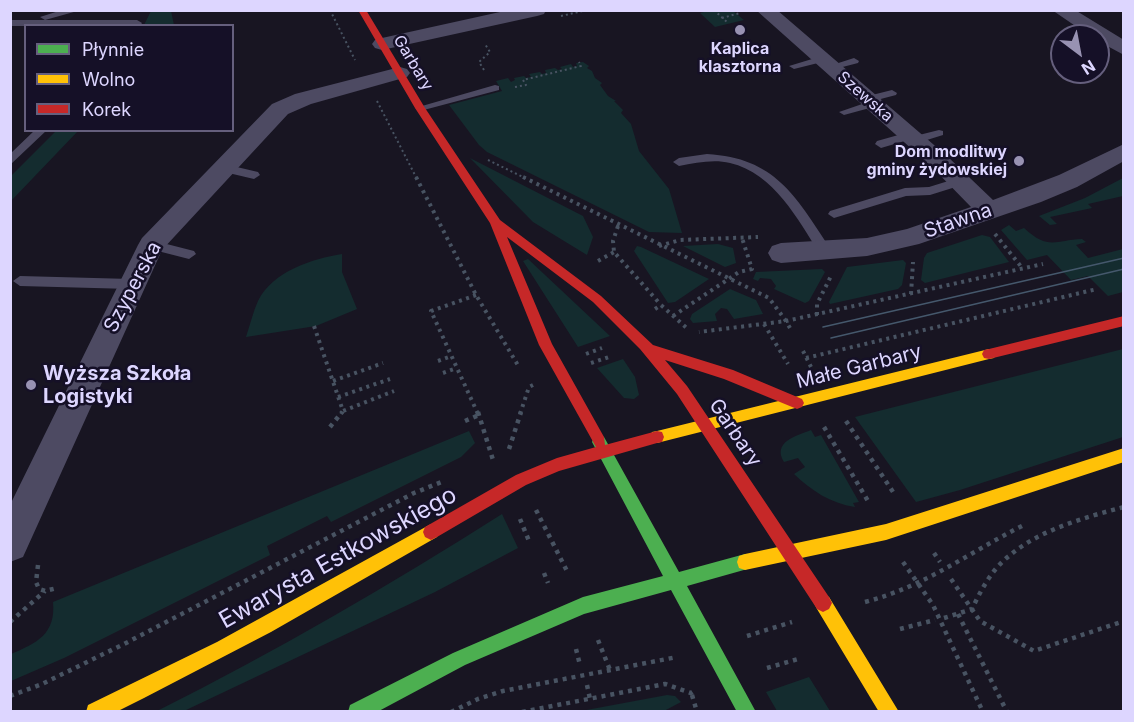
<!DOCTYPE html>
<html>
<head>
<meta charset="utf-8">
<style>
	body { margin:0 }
	#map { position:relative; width:1134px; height:722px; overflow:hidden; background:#181522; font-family:Inter,sans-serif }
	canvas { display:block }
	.frame { position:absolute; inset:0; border:12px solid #ddd6ff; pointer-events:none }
	.legend { position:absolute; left:24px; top:24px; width:210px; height:108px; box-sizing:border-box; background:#151027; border:2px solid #655f7d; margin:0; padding:8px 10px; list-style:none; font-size:18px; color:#ddd6ff }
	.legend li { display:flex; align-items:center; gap:12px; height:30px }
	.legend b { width:30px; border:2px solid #655f7d }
	.north { position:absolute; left:1050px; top:24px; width:60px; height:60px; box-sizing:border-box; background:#151027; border:2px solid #655f7d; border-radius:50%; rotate:148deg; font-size:16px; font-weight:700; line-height:24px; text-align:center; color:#ddd6ff }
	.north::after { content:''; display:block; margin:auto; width:21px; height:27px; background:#9892b2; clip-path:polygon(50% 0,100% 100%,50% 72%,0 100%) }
</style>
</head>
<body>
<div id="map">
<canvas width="1134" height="722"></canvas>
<div class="frame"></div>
<ul class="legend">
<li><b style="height:8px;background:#4caf50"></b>Płynnie</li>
<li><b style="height:8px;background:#ffc107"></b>Wolno</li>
<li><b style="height:8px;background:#c62828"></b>Korek</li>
</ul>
<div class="north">N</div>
</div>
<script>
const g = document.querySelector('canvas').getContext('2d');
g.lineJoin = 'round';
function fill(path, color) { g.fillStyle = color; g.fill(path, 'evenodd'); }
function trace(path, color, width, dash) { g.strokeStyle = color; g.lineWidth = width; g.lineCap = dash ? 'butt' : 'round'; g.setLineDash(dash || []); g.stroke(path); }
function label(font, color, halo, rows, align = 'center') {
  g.font = font + ' Inter,sans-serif'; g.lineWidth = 5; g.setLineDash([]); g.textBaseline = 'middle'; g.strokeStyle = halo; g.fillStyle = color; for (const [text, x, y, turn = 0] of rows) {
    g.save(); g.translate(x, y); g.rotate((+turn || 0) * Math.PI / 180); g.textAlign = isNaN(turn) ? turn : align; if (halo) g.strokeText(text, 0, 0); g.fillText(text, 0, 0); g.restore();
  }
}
fill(new Path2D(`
	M712 10 733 11 744 20 715 27 700 13Z
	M151 11H171L174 25H144Z
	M583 62 589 66 587 68 592 71 595 78 602 83 600 85 608 96 616 101H614L623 110 621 113 631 124 639 151 669 189 682 233 649 232 487 152 479 145 449 105 502 91 496 81 508 78 511 82 515 80 514 78 524 76 526 78 531 77 529 74 540 72 542 74 546 73 545 70 555 68 558 70 562 69 560 67 571 64 573 67 577 66 576 63Z
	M57 130 78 131 11 201V176Z
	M470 158 583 216 593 237 587 255 533 222Z
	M1123 178V196L1088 204 1092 208 1050 217 1057 224 1050 225 1039 216 1085 198Z
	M1009 225 1016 231 1024 228C1049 251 1055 240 1082 239L1086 242 1076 245 1088 258 1123 249V292L1108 296 1088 276 1071 280 1047 255 1027 260 1001 230Z
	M982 235 990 237 1009 262 925 283 921 280 924 258 927 253Z
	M718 244 733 248 736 263 725 267 683 246Z
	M637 246 641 247 709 279 675 302 668 303 634 251Z
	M342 254V272L357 309 316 326 246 337C250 325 253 312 258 301 273 271 312 259 342 254Z
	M528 259 610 336 578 347 523 261Z
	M903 260 906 263 902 285 898 289 830 304 829 302 847 267Z
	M822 269 825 272 809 301 805 303 774 289 776 286 771 279 760 278 758 281 753 279 756 272Z
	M730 289 756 300 763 314 734 319 727 309 721 308 715 314 717 321 693 323 690 319 692 314Z
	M1123 349V437L960 490 916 502 855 417Z
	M623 359 635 377 639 395 634 399 624 398 597 368Z
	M811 430 815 437 821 435 859 502 853 503 855 507C830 503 812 491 794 474L805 467 798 458 784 462C772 442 796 436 811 430Z
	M469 431 475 443 461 457 331 522 327 516 267 546 270 555 64 658 11 681V654C37 643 56 634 53 602Z
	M502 514 518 548 435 592 184 711H157C275 652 390 585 502 514Z
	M809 677 830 711H777L766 692Z
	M667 695 675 696 681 702 664 711H581Z`), '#142c2f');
trace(new Path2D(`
	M330 10 355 60
	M714 10 728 23
	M561 16 587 10
	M722 18 740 13
	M484 70 479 62 490 52 485 44
	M515 87 526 85 523 80 581 66 579 62
	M377 101 417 179
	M488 160 527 179`), '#485362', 2, [2, 3]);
trace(new Path2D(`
	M416 177 476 295 519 367
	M523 177 769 298 786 321 699 332
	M618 226 613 241 614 252 661 305
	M995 234 1023 269
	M659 246 680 240 758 237
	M598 261 614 252
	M911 294 913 262
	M476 295 431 311 478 414
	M655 309 661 305 689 330
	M817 315V304L832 274
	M673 316 739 272 752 269 742 238
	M764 324 788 364
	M314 326 343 411 394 391
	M790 328 786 321 1043 264
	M803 351 811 367
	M586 354 602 348
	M806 358 1097 289
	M438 361 452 356
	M591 363 612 356
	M443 373 457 368
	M333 381 383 363
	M338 397 390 379
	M341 414 343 411
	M520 414 529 387 533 385`), '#485362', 4, [3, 4.5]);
trace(new Path2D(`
	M478 412 493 460
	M465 421 479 415
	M846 421 895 495
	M330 427 342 412
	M824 427 868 501
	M509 449 521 412
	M536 510 568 573
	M520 519 529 541
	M934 553 940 562
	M903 562 933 605 983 712
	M38 565 36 582 39 589 45 591 57 588
	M544 573 548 583
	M951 579 980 621 1034 651 1124 621
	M865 602C928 585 966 554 1022 526
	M958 614 1007 712
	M944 618 972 609C981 590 992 569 1009 556 1039 530 1086 517 1124 507
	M10 622 45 591
	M900 629 935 620
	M747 636 792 622
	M598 640 610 670
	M576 649 580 665
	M767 668 798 659
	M587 685 590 699
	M692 695 697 712
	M10 696 42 684 124 644 414 493 444 481
	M451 712 478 699 503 691 677 657
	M522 712 665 684 691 693 694 691`), '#485362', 4.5, [4, 5]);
fill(new Path2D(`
	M62 10H81L45 20 40 17Z
	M10 20H137L142 23 140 26H10Z
	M822 56 826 57V61L794 69 789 66Z
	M854 58 859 61 858 63 831 70 826 67Z
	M495 85 499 86V90L420 111 415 108Z
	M892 90 897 93 896 95 873 101 878 104 877 106 844 115 839 112 868 102 863 99 864 97Z
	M35 130H47L10 165V154Z
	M939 130 943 131V135L914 144 908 140 881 148 875 144 877 141 909 132 915 136Z
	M707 154C775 158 795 195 830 248L832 251 830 254H820C798 220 774 173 730 163 713 159 696 163 679 166L673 162 679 158Z
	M224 164 258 172 260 175 254 179 220 171V165Z
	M958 178 964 182 962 185 930 195 906 196 834 218 828 214 830 211 905 188 929 187Z
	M151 240 194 251 196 254 189 259 146 248 144 245 146 242Z
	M20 276 131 279 138 284 131 289 20 286 13 281Z`), '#4d4a62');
fill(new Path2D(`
	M509 10H546L544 14 537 16 382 50 375 48 372 44 375 40 382 38Z
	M756 10H777L948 157 993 200 1059 175 1124 144V161L1077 187 1041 202 919 244 867 256 781 263 772 260 768 253 772 246 781 243 867 238 907 229 971 207 932 167Z
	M1052 10H1075L1124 40V55L1098 41V36H1090Z
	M400 67 407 69 410 73 407 77 311 104 288 114 162 250 23 557 10 562V505L138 245 142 238 272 104 295 94Z`), '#4d4a62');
fill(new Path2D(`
	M599 435 604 437 679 572 745 554 751 556 753 562 751 568 687 586 756 712H737L671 590 584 614 465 665 377 712H348L350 705 453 653 583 597 663 576 592 442 594 437Z`), '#4caf50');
fill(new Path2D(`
	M989 349 994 350 996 354 994 358 989 359 657 443 652 442 650 437 652 432 657 431Z
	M1124 448V462L886 540 745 570 739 568 737 562 739 556 745 554 886 524Z
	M431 524 437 527 439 532 437 537 271 632 144 698 116 712H86L88 705 217 642Z
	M823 594 829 597 899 712H879L817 609 814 603 817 597Z`), '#ffc107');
fill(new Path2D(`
	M358 10H366L425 108 500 220 601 296 653 345 733 370 802 399 804 403 802 407 797 409 724 379 665 360 687 386 829 597 832 603 829 609 823 612 817 609 677 394 640 349 593 302 507 237 552 344 604 437 605 445 657 431 662 432 664 437 662 442 657 443 559 471 526 485 437 537 431 540 425 537 423 532 425 527 516 475 557 458 596 447 539 345 490 223 415 108Z
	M1124 316V326L989 359 984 358 982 354 984 350 989 349Z`), '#c62828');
trace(new Path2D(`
	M823 327 1124 258
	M831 338 1124 269`), '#45586c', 1.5);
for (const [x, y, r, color] of [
	[740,30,6,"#9892b2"],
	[1019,161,6,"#9892b2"],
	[31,385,6,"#9892b2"]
]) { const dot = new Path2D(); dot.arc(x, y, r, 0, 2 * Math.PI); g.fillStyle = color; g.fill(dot); trace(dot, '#151027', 2); }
label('bold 16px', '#ddd6ff', '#151027', [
	["Kaplica",740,49],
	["klasztorna",740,67],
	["Dom modlitwy",1007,152,"right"],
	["gminy żydowskiej",1007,170,"right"]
]);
label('16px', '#ddd6ff', '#151027', [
	["Garbary",413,63,59],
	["Szewska",865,97,41]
]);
label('20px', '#ddd6ff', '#151027', [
	["Stawna",958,221,-19],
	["Szyperska",133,287,-62],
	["Małe Garbary",859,367,-14],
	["Garbary",735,433,56]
]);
label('bold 20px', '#ddd6ff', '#151027', [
	["Wyższa Szkoła",43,374],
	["Logistyki",43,397]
], 'left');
label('24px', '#ddd6ff', '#151027', [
	["Ewarysta Estkowskiego",338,558,-29]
]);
</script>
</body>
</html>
